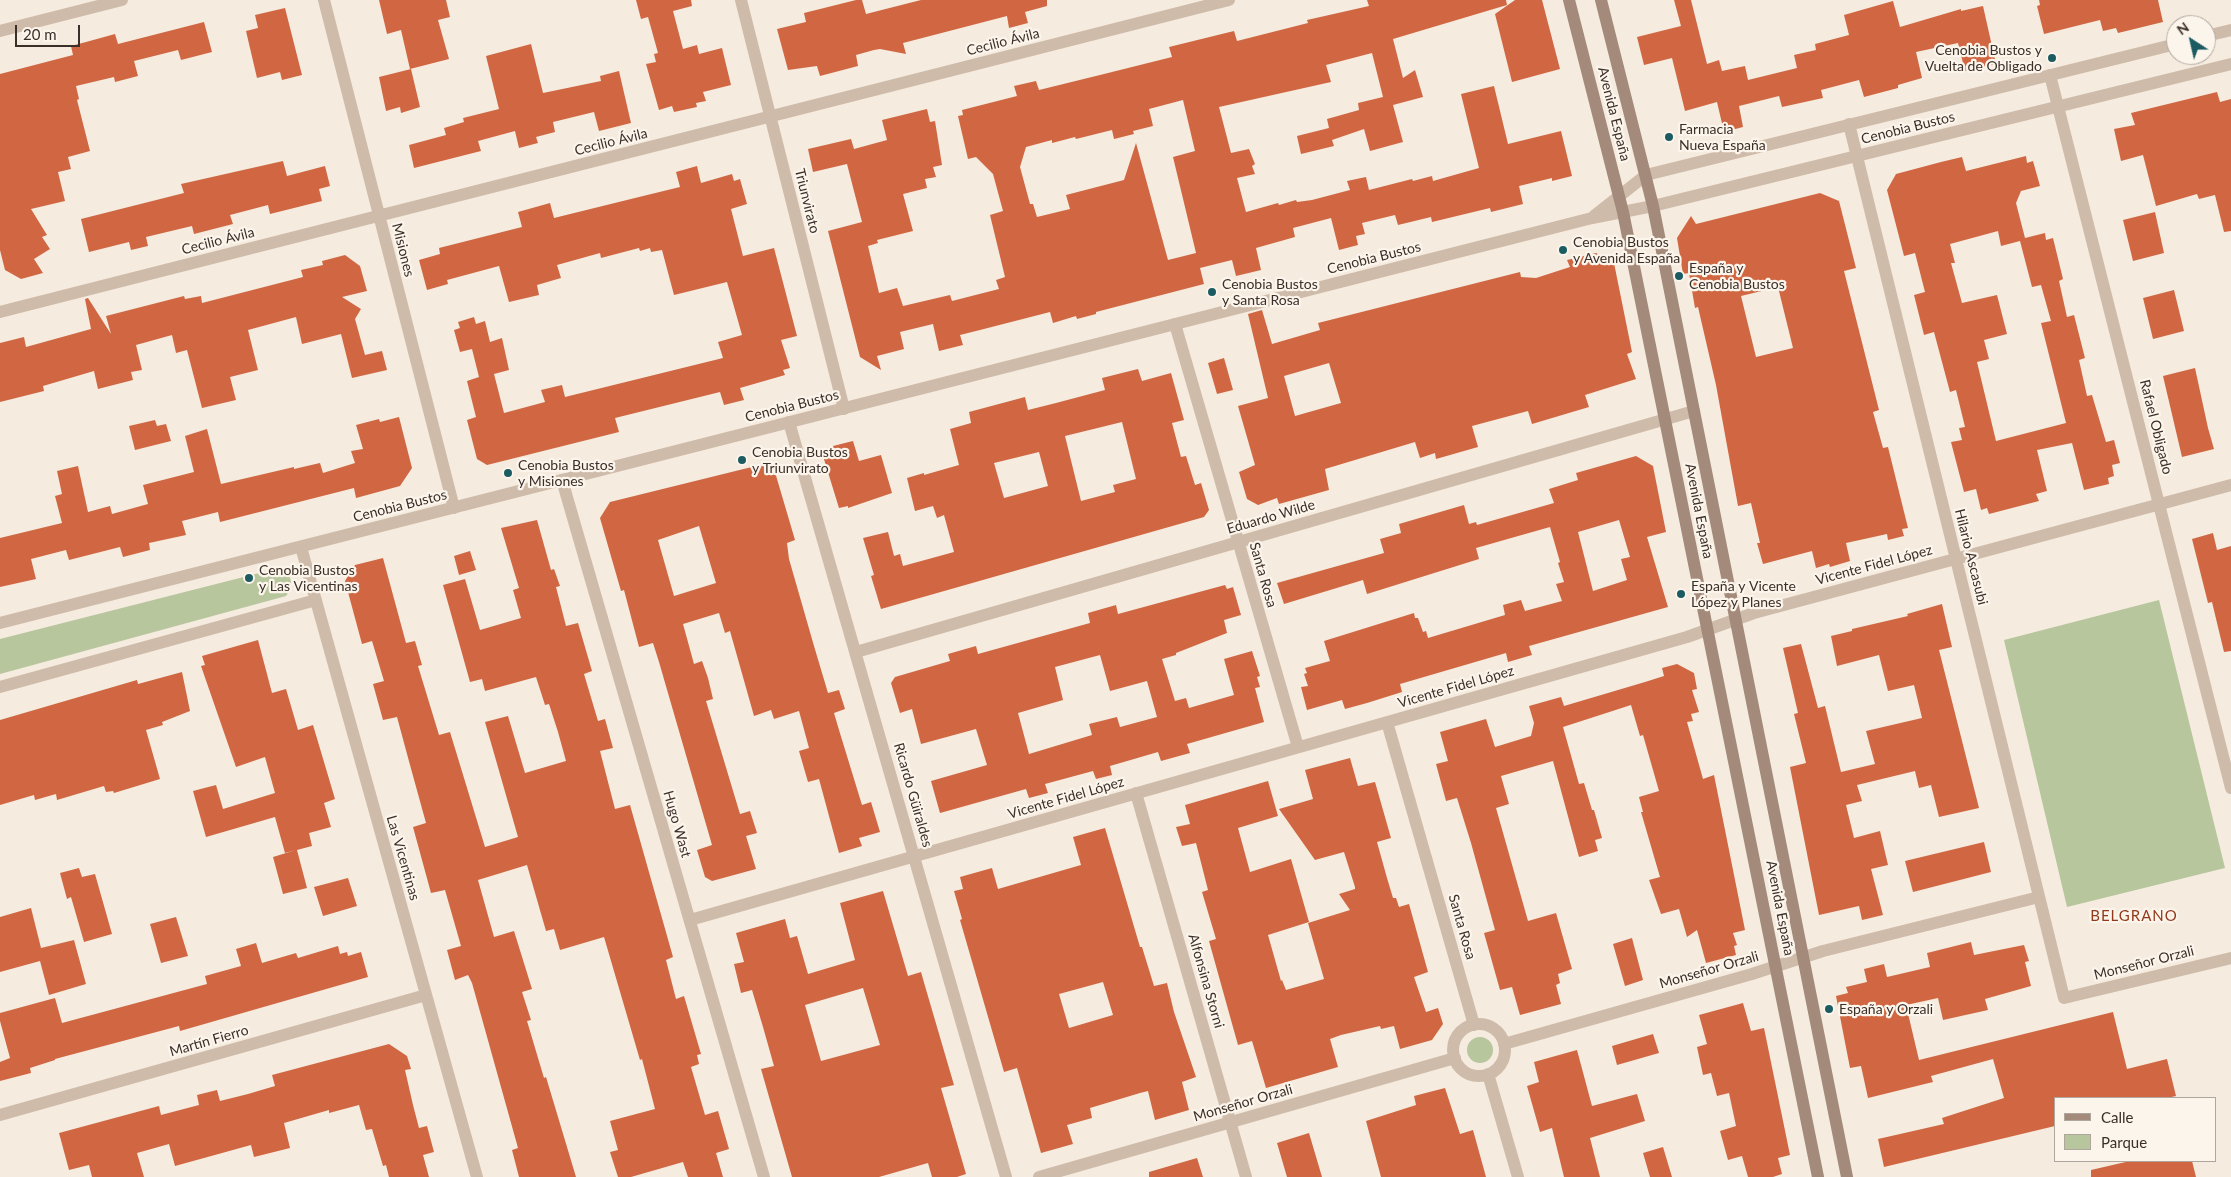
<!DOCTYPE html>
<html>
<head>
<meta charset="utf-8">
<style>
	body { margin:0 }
	#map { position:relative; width:2231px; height:1177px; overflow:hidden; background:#f5ebdf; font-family:Lato,sans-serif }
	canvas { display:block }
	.legend { position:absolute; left:2054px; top:1097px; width:162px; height:65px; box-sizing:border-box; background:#fcf5ec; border:1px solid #afa69e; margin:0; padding:6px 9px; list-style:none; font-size:15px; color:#3b2f29 }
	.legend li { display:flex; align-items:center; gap:10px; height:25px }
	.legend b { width:25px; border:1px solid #afa69e }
	.north { position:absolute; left:2166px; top:15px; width:50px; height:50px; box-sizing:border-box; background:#fcf5ec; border:1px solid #afa69e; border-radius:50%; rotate:325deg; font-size:14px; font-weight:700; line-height:20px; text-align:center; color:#3b2f29 }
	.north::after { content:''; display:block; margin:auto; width:18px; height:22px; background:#1b5b61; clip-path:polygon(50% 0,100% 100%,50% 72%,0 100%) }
	.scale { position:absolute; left:15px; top:25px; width:65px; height:22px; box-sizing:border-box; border:2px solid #3b2f29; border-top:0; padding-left:6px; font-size:15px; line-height:18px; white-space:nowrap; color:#3b2f29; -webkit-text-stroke:4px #fcf5ec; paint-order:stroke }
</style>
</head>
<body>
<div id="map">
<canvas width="2231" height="1177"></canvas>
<ul class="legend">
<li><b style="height:6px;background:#a38a7a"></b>Calle</li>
<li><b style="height:14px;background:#b7c69d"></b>Parque</li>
</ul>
<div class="north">N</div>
<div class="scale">20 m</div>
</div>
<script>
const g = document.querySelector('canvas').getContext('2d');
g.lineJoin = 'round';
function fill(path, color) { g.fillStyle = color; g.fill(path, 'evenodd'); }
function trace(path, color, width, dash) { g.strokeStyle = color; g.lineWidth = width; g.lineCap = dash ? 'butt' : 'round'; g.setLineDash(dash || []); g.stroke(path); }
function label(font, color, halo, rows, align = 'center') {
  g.font = font + ' Lato,sans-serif'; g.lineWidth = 4.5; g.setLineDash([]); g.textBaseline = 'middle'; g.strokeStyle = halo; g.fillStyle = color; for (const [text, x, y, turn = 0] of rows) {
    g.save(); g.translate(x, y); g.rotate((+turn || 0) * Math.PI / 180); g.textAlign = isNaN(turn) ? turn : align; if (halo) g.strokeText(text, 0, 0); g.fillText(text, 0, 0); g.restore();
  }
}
fill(new Path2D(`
	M279 568C292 573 295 586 286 596L0 674V639Z
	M2159 600 2225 868 2067 907 2004 640Z
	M1467 1050a13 13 0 1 1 26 0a13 13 0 1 1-26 0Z`), '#b7c69d');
fill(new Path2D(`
	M379 0H446L450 17 438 20 449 59 410 69 401 30 387 34Z
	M636 0H691L692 6 673 11 683 49 697 45 699 54 722 48 731 85 703 92 706 101 696 103 697 107 674 112 672 106 659 110 646 64 656 62 654 54 658 53 648 17 641 19Z
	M856 0H862L866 14 921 0H1047V6L1025 12 1028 23 1009 28 1007 16 903 43 906 54 880 49 874 50 856 55 858 66 820 76 817 66 788 70 777 29 806 22 804 13Z
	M1367 0H1506L1507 5 1393 39 1403 78 1415 70 1423 97 1393 105 1403 142 1370 151 1364 129 1332 140 1334 146 1301 154 1297 136 1329 128 1327 119 1359 110 1358 103 1383 97 1372 53 1326 65 1331 82 1219 107 1231 153 1249 149 1255 164 1252 166 1255 174 1237 178 1246 212 1278 203 1279 205 1296 200 1297 202 1312 200 1350 190 1347 181 1366 177 1369 190 1412 179 1413 181 1432 176 1433 181 1479 168 1461 94 1494 86 1508 144 1561 131 1572 176 1552 181V178L1519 186 1523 204 1491 212 1490 208 1432 222 1431 217 1398 225 1395 215 1362 223 1365 234 1356 236 1358 245 1339 250 1331 218 1293 228 1295 237 1256 248 1261 270 1236 276 1232 260 1200 268 1204 284 1096 312V314L1077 319 1076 316 1053 323 1050 312 980 330 960 335 963 345 939 351 933 324 900 332 904 349 877 356 881 370 860 357 828 231 862 222 847 164 813 172 808 149 851 139 854 149 887 140 882 120 927 109 930 122 935 121 942 165 933 167 936 177 925 179 927 188 903 194 913 231 877 240 878 243 868 246 879 293 897 288 903 306 950 295 952 301 999 289 996 280 1005 277 990 215 1003 211 993 174 976 157 968 159 958 116 963 115 962 110 1017 96 1014 86 1036 81 1039 90 1104 74 1172 57 1169 47 1234 31 1237 41 1308 23 1307 20 1369 6ZM1183 100 1195 151 1173 157 1196 253 1168 260 1136 143 1124 180 1066 195 1070 209 1037 217 1033 204H1030L1020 167 1026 147 1052 140V143L1075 137 1076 139 1112 130 1114 139 1134 134 1133 131 1153 126 1149 109Z
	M1515 0H1542L1560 69 1512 82 1495 14Z
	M1674 0H1691L1707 64 1719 60 1722 71 1745 66 1748 80 1797 68 1794 55 1816 50 1815 44 1849 35 1844 15 1893 1 1900 27 1961 9V11L1983 6 1996 64 1965 71 1958 43 1916 52 1922 78 1898 85V88L1864 97 1859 80 1821 90 1823 98 1782 107 1779 96 1739 106 1743 127 1724 132 1717 102 1685 111 1672 58 1644 65 1637 37 1681 26Z
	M2039 0H2158L2163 22 2118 33 2116 28 2103 31 2100 20 2044 34 2037 6 2040 5Z
	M285 8 302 75 282 80 280 72 257 78 246 31 258 28 255 15Z
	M204 22 212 52 181 60 178 50 134 61 138 76 115 82 114 77 76 86 79 99 77 100 90 151 68 157 71 169 58 172 65 201 31 209 47 235 42 237 50 249 34 259 43 273 21 279 5 270 0 250V74L73 55 71 46 86 42 115 34 118 44Z
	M531 44 543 93 601 81 600 76 619 71 631 123 599 131 594 112 553 122 555 132 536 137 538 143 519 148 515 131 478 141 481 151 414 168 409 145 446 135 444 128 464 122 463 118 499 109 486 56Z
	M411 69 420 107 401 113 400 107 386 111 379 77Z
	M2217 92 2220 102 2231 99V231L2224 232 2215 195 2199 199 2197 194 2156 206 2143 155 2121 161 2114 129 2135 125 2131 113Z
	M2026 156 2027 163 2033 161 2040 186 2021 191 2016 203 2025 238 2045 233 2046 240 2053 238 2063 279 2059 281 2067 317 2074 315 2085 358 2079 360 2087 396 2092 395 2106 442 2114 440 2120 463 2112 465 2114 476 2108 478 2109 484 2084 490 2072 443 2037 450 2047 491 2036 494 2039 501 1989 514 1987 508 1981 510 1976 489 1964 492 1951 442 1962 440 1959 428 1965 427 1956 390 1950 392 1934 332 1924 335 1914 295 1925 292 1915 253 1904 256 1887 190 1896 174 1941 162 1962 157 1966 171ZM1998 231 2001 246 2020 241 2032 287 2041 285 2051 321 2041 323 2066 423 1996 441 1977 362 1989 359 1984 340 2007 334 1997 295 1962 303 1951 263H1955L1950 244Z
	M283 161 287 176 325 166 330 186 319 189 322 201 270 214 268 205 230 215 233 224 194 234 192 226 146 237 148 246 131 250 129 242 89 252 81 219 184 193 181 184Z
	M697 166 701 183 732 174 734 181 740 179 747 204 731 209 743 256 774 248 797 336 781 340 790 368 783 370 785 375 740 388 744 400 724 405 720 392 615 418 619 432 487 465 477 459 467 420 476 417 467 381 479 377 472 349 460 352 454 330 460 328 458 322 474 317 476 324 485 321 490 342 502 338 509 370 494 374 504 413 545 402 541 390 562 385 565 397 723 358 718 342 742 335 727 282 674 295 662 250 651 252 650 248 640 251 639 248 601 258 600 253 557 265 561 278 537 285 539 295 509 302 499 266 447 280 448 284 427 290 419 260 440 254 439 248 522 227 518 212 550 203 554 218 639 197 680 187 676 172Z
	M1820 193 1839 201 1856 268 1844 271 1879 410 1873 412 1883 448 1888 447 1908 528 1902 529 1904 536 1888 540 1887 534 1846 543 1850 561 1830 567 1829 564 1816 568 1812 551 1763 564 1757 543H1760L1751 503 1738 506 1716 385 1698 307 1695 308 1689 273 1683 274 1677 238 1691 216 1696 224ZM1778 287 1793 348 1756 357 1741 296Z
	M2155 212 2164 253 2133 261 2123 220Z
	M1596 253 1614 263 1632 352 1627 354 1636 379 1585 395 1589 407 1532 424 1528 411 1472 426 1478 447 1436 459 1435 453 1420 458 1415 442 1325 469 1329 490 1279 504 1277 498 1258 505 1247 499 1239 472 1255 465 1238 406 1268 398 1248 314 1262 310 1272 344 1320 330 1318 323 1520 272 1521 277 1536 278 1570 267 1567 260ZM1329 363 1341 403 1295 416 1284 376Z
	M345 255 360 266 367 291 342 297 361 309 355 319 365 355 382 351 387 370 352 378 341 334 302 344 296 317 248 330 258 370 230 377 236 400 202 408 187 350 176 353 172 335 136 345 142 370 131 372 133 380 98 389 94 371 43 386 44 391 0 402V343L24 337 26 347 91 329 85 299 88 298 111 334 106 316 184 296 185 299 201 296 202 303 303 277 301 270 323 265 322 261Z
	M2174 290 2184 331 2153 339 2143 298Z
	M1224 358 1233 390 1217 394 1208 363Z
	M2195 368 2208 428 2214 449 2182 457 2163 376Z
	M1138 369 1142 381 1171 373 1184 420 1172 423 1181 457 1186 456 1195 485 1201 483 1209 510 1204 517 881 609 871 576 874 575 863 538 888 532 894 556 900 554 903 566 954 552 944 515 937 518 933 506 915 511 907 478 924 473V475L959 465 950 429 971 423 969 412 1025 397 1028 410 1056 403 1105 390 1102 378ZM1122 422 1136 479 1113 485 1115 492 1081 501 1065 436ZM1039 452 1048 486 1004 498 994 463Z
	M399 417 412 468 400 486 356 498 354 488 220 522 218 512 182 521 186 535 149 543 150 550 123 557 120 547 69 560 66 550 31 559 36 579 0 587V538L62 523 55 496 62 494 57 471 78 466 88 512 110 506 112 514 148 504 143 485 194 472 185 436 207 429 221 484 294 467V469L320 463 323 473 355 463 351 451 363 449 356 425 379 419 380 422Z
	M155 420 157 426 166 424 171 441 135 450 129 426Z
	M853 441 859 461 881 455 892 493 848 508V506L839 508 823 456 829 447Z
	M1636 456 1653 466 1666 532 1647 537 1668 607 1529 646 1532 655 1508 662 1506 653 1400 684 1402 692 1367 703 1345 709 1342 700 1307 710 1301 687 1308 686 1304 674 1307 673 1305 668 1330 661 1324 641 1414 613 1415 618H1418L1423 632 1426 631 1428 638 1505 615 1503 605 1521 600 1525 611 1562 601 1556 584 1564 582 1558 563 1560 562 1550 527 1476 548 1479 559 1367 594 1363 580 1284 604 1277 583 1384 553 1380 539 1401 533 1399 524 1464 505 1469 524 1476 522 1477 525 1554 503 1549 489 1578 480 1576 473ZM1619 520 1630 557 1621 559 1627 580 1593 591 1578 532Z
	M772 462 795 540 787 543 789 559 814 646 828 693 839 690 845 709 834 713 839 730 862 805 871 802 880 832 859 838 862 846 839 853 819 779 808 782 799 751 809 748 799 711 774 719 771 710 754 716 730 631 725 633 719 613 683 624 694 664 702 661 708 678 713 699 706 701 740 814 750 811 757 833 746 836 756 869 712 881 705 877 697 850 712 845 659 662 653 643 639 647 624 590 621 591 600 518 610 502ZM699 526 716 583 674 596 658 540Z
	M537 520 551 570 554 569 560 586 556 587 566 626 578 623 592 671 584 674 598 721 605 719 613 748 600 751 615 809 630 805 673 957 666 960 676 999 684 996 701 1054 697 1055 699 1064 691 1067 705 1115 718 1111 729 1149 716 1153 723 1177H688L683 1162 631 1177H618L610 1152 618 1150 610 1121 655 1109 642 1059 640 1060 604 937 560 950 554 929 546 931 527 865 478 880 494 937 514 931 532 989 522 992 531 1020 527 1021 544 1078 546 1077 576 1177H519L512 1150 518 1148 472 983 468 975 455 980 447 950 461 946 445 890 431 893 413 827 426 823 410 765 397 717 383 720 373 684 384 681 372 641 362 644 345 581 355 565 383 558 406 643 415 641 422 665 418 666 439 735 450 732 485 847 518 837 485 722 508 716 525 773 566 761 558 732 549 704 545 705 536 677 485 691 482 679 470 682 443 585 465 579 480 630 521 618 513 590 519 588 501 528Z
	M2213 533 2217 550 2231 546V651L2224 652 2212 602 2208 603 2192 539Z
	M470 551 476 570 459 575 454 556Z
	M1225 585 1227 589 1233 587 1241 615 1224 620 1227 633 1176 653V655L1162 659 1167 675 1175 701 1186 698 1189 708 1234 695 1224 659 1252 651 1260 676 1257 677 1260 687 1255 688 1264 722 1187 744 1190 753 1161 761 1158 752 1110 766 1112 775 1096 779 1093 771 1045 784 1048 793 1029 798 1026 789 940 813 931 781 987 765 976 729 921 744 912 709 900 713 891 683 895 677 950 661 948 654 976 646 978 654 1090 623 1088 613 1116 605 1118 614ZM1100 655 1110 691 1147 681 1157 717 1120 727 1117 717 1089 724 1092 735 1029 754 1018 713 1063 700 1055 667Z
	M1942 604 1952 647 1939 650 1979 808 1939 817 1931 785 1919 788 1915 771 1857 785 1862 801 1846 805 1854 838 1880 831 1888 865 1871 869 1883 915 1862 920 1859 906 1819 915 1790 767 1806 763 1794 714 1798 713 1783 648 1801 644 1818 708 1825 706 1841 772 1875 764 1866 731 1922 718 1914 685 1888 691 1879 655 1837 666 1831 636 1852 631V629L1908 616 1907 614Z
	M258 640 272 693 286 689 298 730 313 725 335 799 324 803 331 827 309 833 312 846 297 850 307 888 283 894 273 857 296 850 285 853 275 817 206 837 193 791 216 785 223 809 275 793 265 757 236 767 201 666 205 665 202 656Z
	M1677 664 1694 673 1697 689 1692 690 1699 712 1691 714 1693 721 1687 722 1703 779 1714 775 1745 930 1733 933 1737 945 1734 946 1736 955 1706 963 1697 930 1687 937 1679 909 1661 914 1649 880 1660 877 1641 812H1643L1639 797 1659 791 1643 735 1640 736 1631 705 1563 727 1579 784 1584 783 1592 810H1594L1602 838 1595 840 1598 851 1579 857 1553 761 1501 776 1509 804 1496 808 1528 921 1556 913 1572 969 1558 974 1560 983 1556 985 1561 1004 1520 1015 1512 987 1500 990 1484 933 1495 930 1471 843 1457 798 1446 801 1436 764 1448 761 1440 732 1486 719 1495 747 1531 736 1534 723 1529 706 1561 697 1564 706 1645 682 1664 676 1662 668Z
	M182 672 190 711 162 722 163 725 146 730 160 779 114 793 113 791 106 792 104 786 57 800 56 794 35 800 34 795 0 805V720L137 680 138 684Z
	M1350 758 1358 786 1375 782 1391 838 1377 842 1387 878 1393 898H1396L1399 907 1409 904 1428 972 1414 977 1426 1012 1438 1008 1443 1024 1432 1040 1400 1049 1394 1026 1381 1029 1380 1026 1341 1035 1330 1039 1338 1067 1266 1088 1252 1041 1238 1045 1231 1020 1209 941 1216 939 1202 892 1208 890 1196 843 1182 846 1176 827 1190 824 1185 805 1268 781 1278 816 1238 828 1250 872 1291 859 1309 922 1268 935 1281 981 1282 980 1286 990 1324 979 1308 923 1350 910 1339 894 1355 889V887L1344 852 1315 860 1279 809 1313 799 1305 770Z
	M1105 828 1140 947H1142L1154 986 1167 983 1174 1012 1196 1077 1182 1082 1189 1110 1155 1120 1148 1091 1140 1093 1090 1108 1092 1118 1067 1125 1073 1144 1041 1153 1017 1068 1004 1072 960 920 962 919 954 891 963 889 960 877 992 868 998 889 1081 865 1073 837ZM1103 982 1113 1015 1069 1028 1059 994Z
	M1984 842 1991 872 1913 892 1905 861Z
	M79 868 82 877 95 874 112 934 84 942 71 897 67 899 60 873Z
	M348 878 357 906 323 916 314 887Z
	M883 891 908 976 921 972 925 986 954 1085 941 1088 966 1174 957 1177H932L928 1163 879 1177H792L761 1069 774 1066 763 1027 752 990 741 993 734 964 744 962 736 933 785 919 790 938 797 936 808 974 855 960 840 903ZM863 988 880 1045 821 1061 805 1005Z
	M31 908 41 948 74 940 86 984 49 995 40 961 0 972V917Z
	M176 917 188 956 161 963 150 924Z
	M1632 938 1643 980 1625 986 1613 944Z
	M1971 942 1974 955 2024 945 2029 961 2025 962 2031 986 1985 999 1988 1010 1943 1020 1938 998 1906 1005 1919 1060 2113 1012 2127 1069 2167 1059 2176 1096 2167 1098H2055V1126L1884 1167 1878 1139 1944 1124 1942 1118 2004 1098 1993 1059 1931 1076 1933 1082 1868 1098 1861 1066 1850 1068 1836 996 1848 993 1846 987 1867 982 1864 969 1884 964 1887 977 1930 967 1927 953Z
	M256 943 262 963 296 953 298 958 338 946 340 954 347 952 348 956 361 952 368 977 180 1031 179 1026 55 1059V1060L30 1068 31 1073 0 1081V1062L10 1058 0 1021V1013L55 998 62 1023 207 984 205 976 241 966 236 949Z
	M1743 1003 1751 1031 1764 1028 1790 1155 1778 1158 1782 1174 1773 1177H1748L1742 1156 1728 1160 1720 1131 1736 1126 1729 1093 1717 1096 1711 1073 1703 1075 1697 1047 1707 1044 1699 1015Z
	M1653 1034 1659 1053 1617 1065 1612 1046Z
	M389 1044 407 1056 411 1069 405 1070 413 1105 419 1128 427 1126 434 1152 423 1155 429 1177H389L386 1165 383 1166 372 1129 366 1130 359 1105 329 1113V1110L284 1123 290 1148 254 1157 251 1145 175 1166 169 1144 137 1153 144 1177H92L89 1165 69 1170 59 1133 159 1106 161 1115 199 1105 197 1095 217 1090 220 1101 248 1094 275 1086 272 1075Z
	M1577 1050 1592 1106 1637 1094 1645 1121 1590 1138 1600 1177H1564L1552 1128 1540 1132 1527 1086 1539 1082 1534 1062Z
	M1445 1088 1460 1134 1473 1130 1486 1177H1381L1366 1121 1416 1105 1414 1096Z
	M1309 1133 1322 1177H1287L1277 1143Z
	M1663 1147 1672 1177H1650L1643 1153Z
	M1197 1158 1203 1177H1149V1172Z
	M2130 1161H2192L2196 1177H2091V1170Z`), '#d06742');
trace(new Path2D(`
	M324 0 454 508
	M741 0 844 409
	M0 31 122 0
	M2050 75 2231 788
	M1849 124 2064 998 2231 958
	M0 312 1229 0
	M1175 324 1298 747
	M789 422 1006 1177
	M562 480 764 1177
	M301 547 477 1177
	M856 652 1694 411
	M0 687 316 600
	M1387 722 1474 1025
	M1136 793 1246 1177
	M690 920 1687 637 1754 613 2231 485
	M1453 1050a26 26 0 1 1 52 0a26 26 0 1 1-52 0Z
	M1504 1044 1752 974 1823 951 2039 897
	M1488 1074 1518 1177
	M0 1115 426 995
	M1039 1177 1455 1058`), '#cfbba9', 12);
trace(new Path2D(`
	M2206 36 2231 30
	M1594 216 1646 175 2176 44
	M0 623 1592 218 1653 206 2231 64`), '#cfbba9', 12);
trace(new Path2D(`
	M1569 0 1623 212 1818 1177
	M1601 0 1653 206 1847 1177`), '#a38a7a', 12);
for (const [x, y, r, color] of [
	[2052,58,5,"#1b5b61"],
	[1669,137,5,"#1b5b61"],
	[1563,250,5,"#1b5b61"],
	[1679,276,5,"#1b5b61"],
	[1212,292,5,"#1b5b61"],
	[742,460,5,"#1b5b61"],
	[508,473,5,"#1b5b61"],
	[249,578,5,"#1b5b61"],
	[1681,594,5,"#1b5b61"],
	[1829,1009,5,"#1b5b61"]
]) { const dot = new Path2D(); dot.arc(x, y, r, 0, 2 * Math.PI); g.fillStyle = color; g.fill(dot); trace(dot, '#fcf5ec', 2); }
label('14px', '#3b2f29', '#fcf5ec', [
	["Cecilio Ávila",1003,42,-14],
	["Avenida España",1614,114,76],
	["Cenobia Bustos",1908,128,-14],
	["Cecilio Ávila",611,142,-14],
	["Triunvirato",807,201,76],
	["Cecilio Ávila",218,241,-14],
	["Misiones",403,250,76],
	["Cenobia Bustos",1374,258,-14],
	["Cenobia Bustos",792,406,-14],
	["Rafael Obligado",2156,427,76],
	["Cenobia Bustos",400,506,-14],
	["Avenida España",1699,511,79],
	["Eduardo Wilde",1271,517,-16],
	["Hilario Ascasubi",1971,557,76],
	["Vicente Fidel López",1874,565,-15],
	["Santa Rosa",1263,575,74],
	["Vicente Fidel López",1456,687,-16],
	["Ricardo Güiraldes",913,795,74],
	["Vicente Fidel López",1066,798,-16],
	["Hugo Wast",677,824,74],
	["Las Vicentinas",403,858,74],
	["Avenida España",1780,908,79],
	["Santa Rosa",1462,927,74],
	["Monseñor Orzali",2144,963,-14],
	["Monseñor Orzali",1709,970,-16],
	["Alfonsina Storni",1206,981,74],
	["Martín Fierro",209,1041,-16],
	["Monseñor Orzali",1243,1103,-16]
]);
label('14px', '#3b2f29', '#fcf5ec', [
	["Cenobia Bustos y",2042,50,"right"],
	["Vuelta de Obligado",2042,66,"right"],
	["Farmacia",1679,129],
	["Nueva España",1679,145],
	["Cenobia Bustos",1573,242],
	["y Avenida España",1573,258],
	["España y",1689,268],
	["Cenobia Bustos",1689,284],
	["Cenobia Bustos",1222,284],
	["y Santa Rosa",1222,300],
	["Cenobia Bustos",752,452],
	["y Triunvirato",752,468],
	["Cenobia Bustos",518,465],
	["y Misiones",518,481],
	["Cenobia Bustos",259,570],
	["y Las Vicentinas",259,586],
	["España y Vicente",1691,586],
	["López y Planes",1691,602],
	["España y Orzali",1839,1009]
], 'left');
g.letterSpacing = '1px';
label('15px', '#923a1b', '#fcf5ec', [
	["BELGRANO",2134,916]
]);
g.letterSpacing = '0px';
</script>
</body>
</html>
